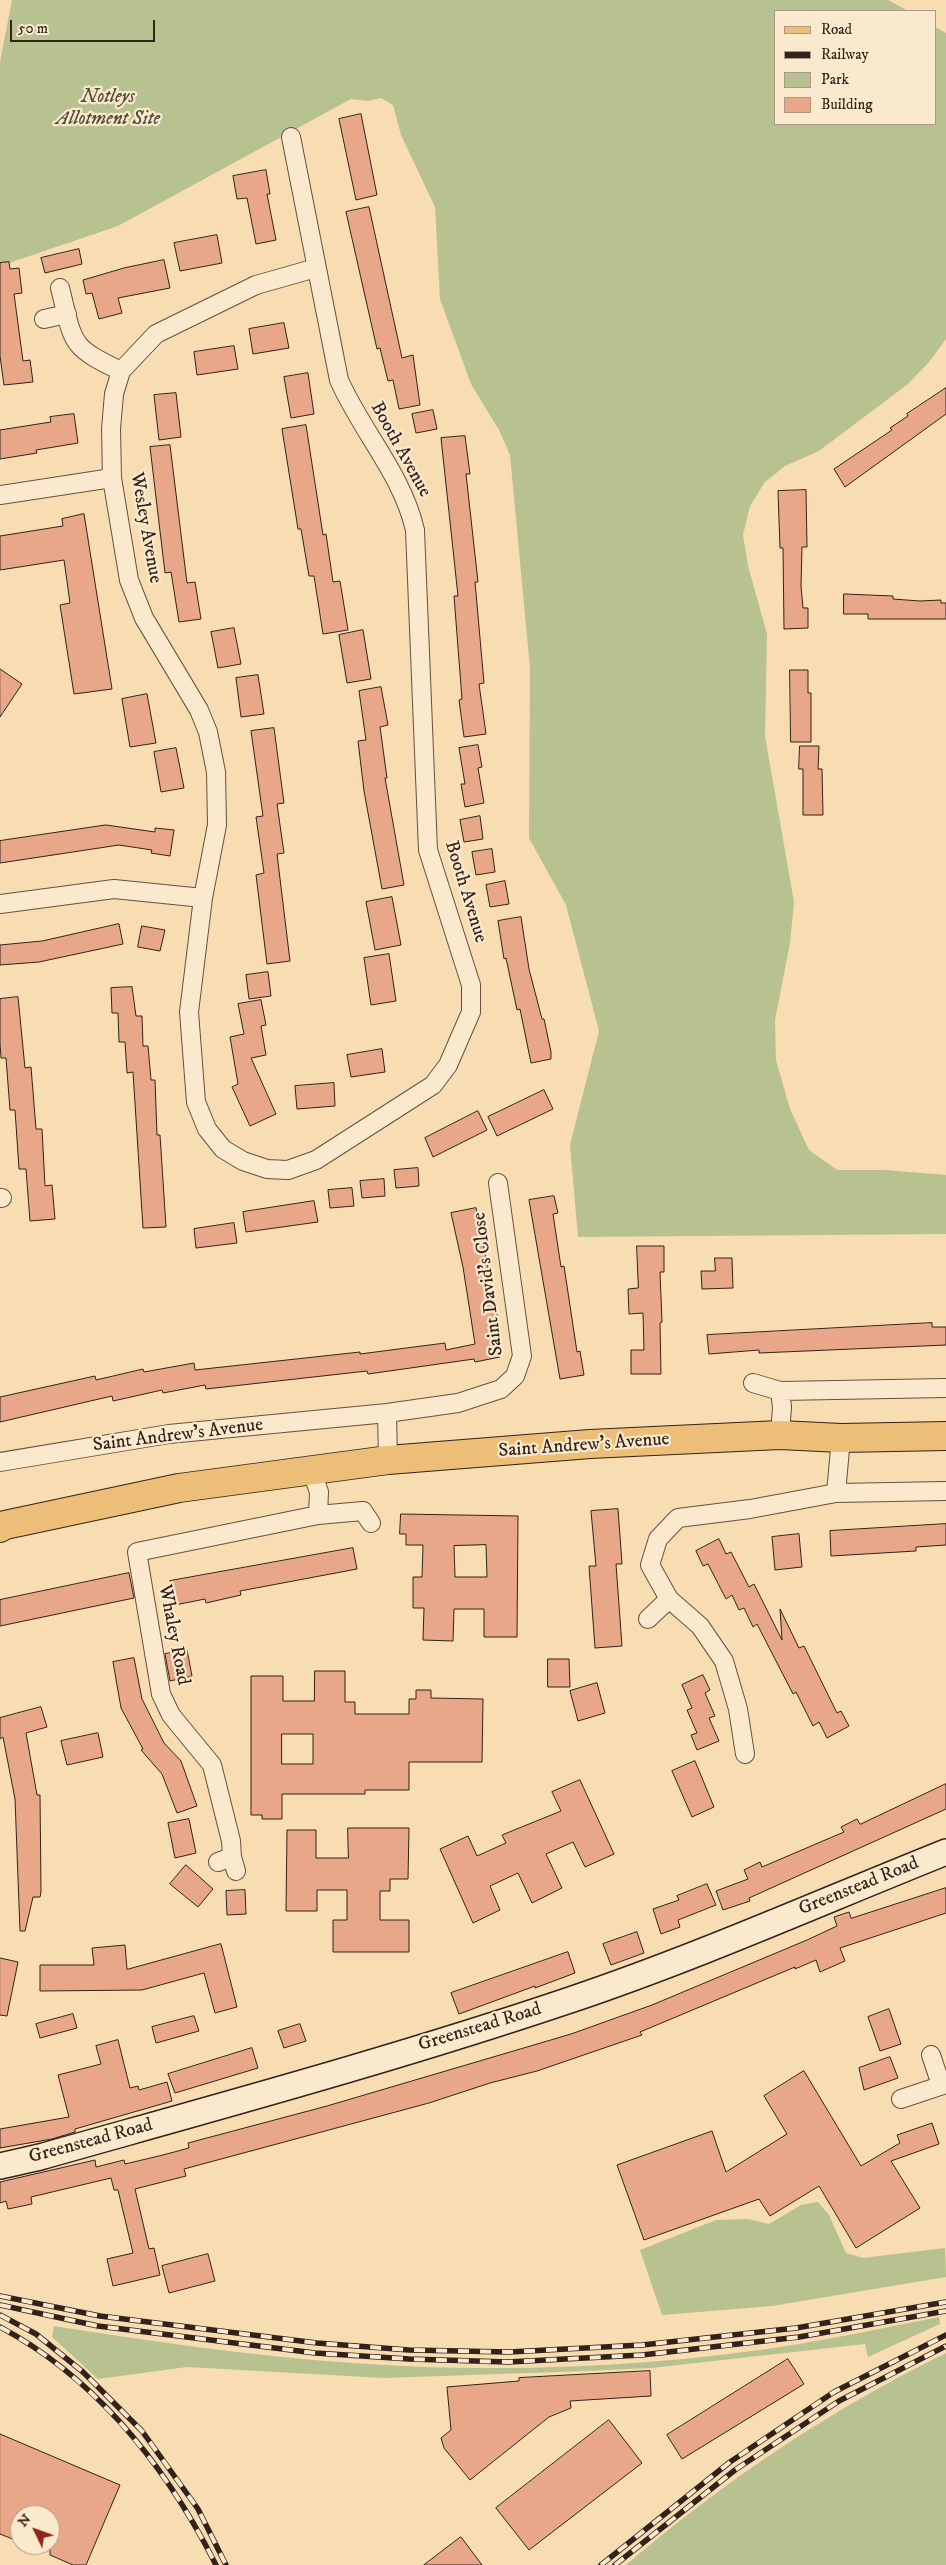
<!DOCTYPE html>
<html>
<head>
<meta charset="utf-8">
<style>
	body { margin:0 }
	#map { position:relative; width:946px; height:2565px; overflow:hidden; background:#f7ddb1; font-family:"IM FELL DW Pica",serif }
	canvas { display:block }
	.legend { position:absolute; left:774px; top:10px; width:162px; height:115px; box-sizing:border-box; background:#fae9cc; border:1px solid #aa9985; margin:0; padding:6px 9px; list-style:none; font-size:15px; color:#33221b }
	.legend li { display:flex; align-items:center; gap:10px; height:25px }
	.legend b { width:25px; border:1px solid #aa9985 }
	.north { position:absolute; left:10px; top:2505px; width:50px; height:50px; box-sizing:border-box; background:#fae9cc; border:1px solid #aa9985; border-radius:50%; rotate:312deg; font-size:14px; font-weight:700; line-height:20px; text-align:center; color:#33221b }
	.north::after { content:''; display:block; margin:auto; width:18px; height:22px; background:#8f2418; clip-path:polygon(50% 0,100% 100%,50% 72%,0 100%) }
	.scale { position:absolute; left:10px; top:20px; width:145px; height:22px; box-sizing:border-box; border:2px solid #33221b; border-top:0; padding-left:6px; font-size:15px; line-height:18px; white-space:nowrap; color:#33221b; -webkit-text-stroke:4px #fae9cc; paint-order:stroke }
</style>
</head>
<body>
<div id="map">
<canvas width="946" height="2565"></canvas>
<ul class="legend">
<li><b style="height:6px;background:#ecbe78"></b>Road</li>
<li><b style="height:6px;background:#33221b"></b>Railway</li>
<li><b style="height:14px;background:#b7c290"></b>Park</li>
<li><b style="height:14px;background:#e9a789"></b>Building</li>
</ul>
<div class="north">N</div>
<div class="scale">50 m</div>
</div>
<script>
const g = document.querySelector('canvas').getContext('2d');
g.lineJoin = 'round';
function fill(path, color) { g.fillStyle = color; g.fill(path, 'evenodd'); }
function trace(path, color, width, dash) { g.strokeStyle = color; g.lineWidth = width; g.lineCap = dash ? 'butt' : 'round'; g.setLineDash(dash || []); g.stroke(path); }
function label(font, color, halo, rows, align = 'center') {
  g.font = font + ' "IM FELL DW Pica",serif'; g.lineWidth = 4.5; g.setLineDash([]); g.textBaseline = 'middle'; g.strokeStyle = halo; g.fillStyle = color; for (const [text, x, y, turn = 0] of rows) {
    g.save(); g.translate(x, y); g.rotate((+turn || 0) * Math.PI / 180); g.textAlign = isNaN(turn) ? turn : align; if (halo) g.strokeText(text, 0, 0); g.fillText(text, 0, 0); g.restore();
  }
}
fill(new Path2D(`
	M12 0H888L908 11H775V124H935V27L946 33V339L929 362 908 384 819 451 785 466 765 482 750 506 743 535 748 566 767 634 765 736 794 902 790 943 775 1020 776 1060 790 1109 809 1150 837 1170H885L946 1175V1234L578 1237 570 1145 599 1031 566 905 529 838 530 669 510 455 499 430 471 384 440 299 435 207 401 135 393 105 381 98 368 101 351 99 118 226 0 266V62Z
	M818 2202 829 2215 846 2253 863 2258 945 2248 946 2277 772 2306 662 2315 640 2250 716 2220 748 2219 769 2224 801 2205Z
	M939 2317 940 2324 868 2357 865 2344 651 2368 585 2371 384 2378 187 2367 98 2379 52 2337 54 2326C200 2349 347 2369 495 2368 594 2368 701 2360 799 2344 846 2336 892 2326 939 2317Z
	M946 2353V2565H626C726 2480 828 2411 946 2353Z`), '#b7c290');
const building = new Path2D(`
	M361 114 377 195 356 200 339 119Z
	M266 170 270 194H267L276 240 256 244 247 198 237 199 233 176Z
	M369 207 402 358 413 355 420 405 399 409 393 380 388 381 380 348 377 349 346 212Z
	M217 235 222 263 180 271 174 243Z
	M79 249 82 264 45 273 41 258Z
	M164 260 170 288 118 298 122 313 99 319 92 293 86 294 83 280 124 268Z
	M9 262 10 269 19 268 22 293 14 294 23 361 30 360 33 382 4 385 0 356V263Z
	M284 323 289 348 253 354 249 329Z
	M234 346 238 369 197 375 194 352Z
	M308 373 314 414 291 418 284 377Z
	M946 388V414L845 487 834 469 892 430 890 428 908 416 907 414Z
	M176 393 181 437 159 440 154 395Z
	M433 410 437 429 416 433 412 414Z
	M74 414 78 443 36 450 37 453 0 459V430L51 422 50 417Z
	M306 425 323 535 326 534 333 582 340 581 348 630 323 634 314 576H309L301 529H298L282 429Z
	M465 436 470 474H466L478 582H475L484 683 479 684 486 734 464 737 459 700 462 699 454 596H458L441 438Z
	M170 445 187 583 195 582 201 619 179 622 171 572 165 573 150 447Z
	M806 490 807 547H802L801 586 803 608H808V628L784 629 783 548H780L778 491Z
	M84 514 112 689 74 694 60 605 70 603 64 560 0 570V536L63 526 62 519Z
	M844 594 893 596V599L920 601 941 600V603H946V619H868V614H844Z
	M234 628 241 664 218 668 211 632Z
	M363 630 371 679 347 683 339 635Z
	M0 669 22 684 0 717Z
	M790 670H808V693H811V742H791Z
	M258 675 264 714 241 717 236 678Z
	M381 687 388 725 380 727 387 778H385L404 885 382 889 364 791 358 741 366 740 359 691Z
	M147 694 156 743 130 747 122 699Z
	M274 728 284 803 277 804 284 853 277 854 290 961 267 964 256 875 264 873 256 817 263 816 251 731Z
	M478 745 482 767 478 768 484 803 465 807 461 784H465L459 748Z
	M800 746H819L818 769H822L823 815H803V769H799Z
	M176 748 184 788 161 792 154 752Z
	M480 816 483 839 464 842 460 820Z
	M106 825 155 832V828L174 830 170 856 151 853 152 850 119 845 0 863V841Z
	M492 849 495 872 476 875 472 852Z
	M505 881 509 904 490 907 486 885Z
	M392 897 401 945 375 950 366 902Z
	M521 917 529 969 542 1019H544L551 1052V1059L531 1063 520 1009 517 1010 506 958 504 959 498 921Z
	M119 924 123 944 39 962 0 965V945L42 941Z
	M142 926 165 930 160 951 138 947Z
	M389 954 396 1001 371 1005 364 958Z
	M268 972 271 996 249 999 246 975Z
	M132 987 136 1016H142L143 1046H148L151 1080H155L157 1135H160L166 1227 143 1228 133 1072 127 1073 125 1042H119L118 1013H112L111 988Z
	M18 997 25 1068 31 1067 36 1129H42L45 1186 52 1185 55 1219 30 1221 26 1169H19L15 1110H10L6 1058H1L0 1043V999Z
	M261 1000 266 1025 261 1026 266 1055 251 1058 276 1114 250 1126 232 1087 238 1084 230 1037 244 1034 238 1004Z
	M382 1049 385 1072 351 1077 347 1055Z
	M334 1083 335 1106 297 1109 295 1086Z
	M544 1090 553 1109 497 1136 488 1117Z
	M478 1111 487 1130 433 1157 425 1138Z
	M418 1168 419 1186 396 1188 394 1170Z
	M384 1179 385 1196 362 1198 360 1181Z
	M352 1188 354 1206 330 1208 328 1190Z
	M554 1196 558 1213 553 1214 561 1267 564 1266 577 1352 580 1351 584 1375 560 1379 529 1200Z
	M314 1201 318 1222 246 1232 243 1212Z
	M476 1208 495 1302 500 1334 496 1335 500 1357 475 1362 474 1359 368 1374 367 1371 206 1389 205 1385 163 1393 162 1390 113 1401 112 1396 0 1422V1397L95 1376 96 1380 143 1369 144 1372 194 1363 195 1370 360 1352V1354L445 1343 446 1350 475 1344 463 1267 451 1213Z
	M234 1223 237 1243 196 1248 194 1229Z
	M637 1246H664V1272H660L662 1322 660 1323 661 1374H631V1350H644L643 1313 629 1314 628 1289 638 1288Z
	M715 1258H732L733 1288 702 1289 701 1271H715Z
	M932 1323V1327H946V1345L759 1353V1350L709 1354 707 1335Z
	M618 1509 622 1564H616L622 1646 595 1648 589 1566H596L591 1511Z
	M401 1514 518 1516 517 1637H484V1609H454L453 1641 423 1640 424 1608H413V1577H422L423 1545H406V1534H400ZM486 1545 487 1577H455L454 1546Z
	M946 1524V1545L916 1547V1551L831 1556 830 1531Z
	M799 1534 802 1567 775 1570 772 1537Z
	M719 1539 726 1554 731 1552 749 1587 754 1584 782 1640 780 1609 799 1648 804 1646 837 1713 841 1711 849 1726 827 1738 819 1722 813 1726 796 1692 793 1694 757 1624 753 1627 744 1608 739 1610 732 1595 726 1599 708 1564 703 1566 696 1551Z
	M353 1548 357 1569 240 1591 241 1595 206 1603 205 1599 175 1605 170 1581Z
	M129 1573 134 1598 0 1626V1600Z
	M187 1650 192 1676 170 1681 165 1654Z
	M134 1658 142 1699 164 1743 181 1761 197 1806 177 1813 162 1774 141 1750 143 1749 121 1708 113 1662Z
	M548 1659H569L570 1687H548Z
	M315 1671H345V1702H355V1714H409V1699H416V1690H431V1698L483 1699 482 1762H409V1790H365V1794H282V1819H262V1815H251V1676H283V1701H314ZM282 1734H313V1764H282Z
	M703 1675 710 1690 705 1693 715 1716 709 1718 719 1741 697 1750 691 1735 697 1733 687 1710 692 1708 682 1685Z
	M597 1683 605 1713 578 1721 570 1691Z
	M41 1707 47 1727 26 1733 37 1795H40L41 1892 40 1897H33L25 1931H20L15 1799 3 1737 0 1739V1718Z
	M98 1733 103 1757 67 1765 61 1741Z
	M695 1761 714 1807 692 1817 672 1771Z
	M580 1780 614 1854 585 1867 573 1842 546 1854 562 1888 532 1903 518 1873 490 1886 500 1910 473 1923 440 1849 468 1836 477 1856 506 1843 502 1835 561 1811 552 1792Z
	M946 1784V1809L749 1898 750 1901 723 1910 716 1891 748 1879 744 1870 760 1862 762 1867 844 1832 841 1827 857 1819 860 1824Z
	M189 1819 196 1853 175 1858 168 1823Z
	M348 1828H409L408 1879H390V1891H380V1920H409V1952H333V1920H347V1890H317V1911H286L287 1830H316V1858H348Z
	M186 1865 213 1889 198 1907 170 1884Z
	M707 1884 716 1905 678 1920 680 1927 661 1934 653 1909 679 1900 677 1896Z
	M946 1888V1913L840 1948 845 1961 820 1972 816 1960 795 1969V1967L640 2032 642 2035 537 2071 490 2083 429 2103 184 2169 186 2176 135 2189 149 2249 154 2248 160 2275 113 2286 107 2259 133 2253 118 2190H114L111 2178 31 2197 32 2204 8 2209 6 2201 0 2203V2182L95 2160 96 2167 124 2160 125 2164 163 2155 189 2148 188 2143 327 2106 571 2034 652 2005 807 1940 837 1926 834 1917 849 1912 851 1918Z
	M245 1890 246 1914 227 1915 226 1891Z
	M637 1932 644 1953 611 1965 603 1944Z
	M221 1944 237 2007 215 2013 204 1973 142 1990 40 1991V1965H94L92 1948 125 1945 127 1969Z
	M568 1952 575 1973 535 1988V1986L459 2014 451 1993Z
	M0 1958 18 1962 7 2016 0 2015Z
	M889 2009 901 2044 880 2051 868 2017Z
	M73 2014 77 2028 40 2038 36 2024Z
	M194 2016 199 2031 156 2043 152 2027Z
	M300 2024 306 2041 284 2048 278 2031Z
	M118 2040 130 2088 138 2086 139 2090 167 2082 172 2101 75 2129V2132L52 2139 0 2148V2129L69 2117 58 2075 101 2064 96 2046Z
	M252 2048 258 2068 175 2093 168 2074Z
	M890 2057 898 2078 864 2090 859 2068Z
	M804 2071 861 2166 900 2143 897 2135 932 2123 939 2144 891 2161 920 2208 856 2248 819 2186 770 2216 759 2199 644 2240 617 2165 712 2131 726 2172 787 2134 764 2096Z
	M208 2254 215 2281 169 2293 162 2266Z
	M788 2359 804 2384 682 2459 667 2435Z
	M650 2371 651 2396 570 2401 571 2408 549 2417 470 2480 444 2448 441 2438 451 2430 447 2387 519 2381V2378Z
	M609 2420 642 2463 529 2550 496 2508Z
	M0 2434 120 2485 86 2565H73L50 2555V2515H20V2542L0 2534Z
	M461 2537 482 2565H424Z`);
fill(building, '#e9a789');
trace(building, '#33221b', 1);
const street = new Path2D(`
	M291 137 339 380C362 432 402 474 415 530L428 850 471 985V1012L448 1065 433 1085 316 1160 288 1170 267 1169 243 1161 223 1149 207 1129 196 1102 189 1012 203 898 217 825 216 772 208 732 199 710 144 618 129 580 112 478 111 429 114 394 121 371 156 334 256 285 316 268
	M60 288C74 343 68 346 121 371
	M44 319 67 314
	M0 495 112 478
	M0 904 114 889 203 898
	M0 1198H2
	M753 1383 780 1391
	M387 1413 388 1460
	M780 1435 782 1407 780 1391 946 1388
	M0 1462 169 1434 387 1413 458 1403 501 1389 515 1376 522 1356 498 1183
	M836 1493 841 1438
	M318 1515 363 1511 371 1523
	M648 1619 669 1599
	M745 1754 738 1709 724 1661 700 1626 669 1599 650 1565 658 1539 678 1518 750 1509 836 1493 946 1491
	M218 1862 232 1857
	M236 1871 232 1857 231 1841 212 1765 171 1715 161 1694 137 1552 318 1515 319 1492 311 1469
	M931 2055 941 2085
	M901 2099 946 2084`);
const secondary = new Path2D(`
	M0 2166 40 2157C217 2107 395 2059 570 2000 698 1957 821 1902 946 1852`);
const primary = new Path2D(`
	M0 1528 5 1525 179 1488 388 1460 590 1444 780 1435 841 1438 946 1436`);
trace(street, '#645140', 20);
trace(secondary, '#33221b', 28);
trace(primary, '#33221b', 30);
trace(street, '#fae9cc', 18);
trace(secondary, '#fae9cc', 25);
trace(primary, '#ecbe78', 28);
const rail = new Path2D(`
	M0 2296 100 2316 317 2343 409 2350 509 2352 642 2345 796 2328 946 2302
	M0 2305 98 2326 315 2353 409 2359 508 2362 642 2355 799 2337 946 2311
	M0 2315 36 2334 83 2372 142 2431 198 2509 226 2565
	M0 2327C97 2379 167 2468 216 2565
	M601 2565 730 2462 834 2392 946 2335
	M615 2565 735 2470 839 2401 946 2346`);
trace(rail, '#33221b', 5.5);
trace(rail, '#fae9cc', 4, [11]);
label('italic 19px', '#544a38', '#fae9cc', [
	["Notleys",108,98],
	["Allotment Site",108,120]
]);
label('19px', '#33221b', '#fae9cc', [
	["Booth Avenue",400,450,61],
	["Wesley Avenue",145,528,80],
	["Booth Avenue",465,892,73],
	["Saint David's Close",489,1284,-97],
	["Saint Andrew's Avenue",178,1436,-7],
	["Saint Andrew's Avenue",584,1446,-4],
	["Whaley Road",173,1635,79],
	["Greenstead Road",859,1887,-22],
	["Greenstead Road",480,2028,-17],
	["Greenstead Road",91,2142,-15]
]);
</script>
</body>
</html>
